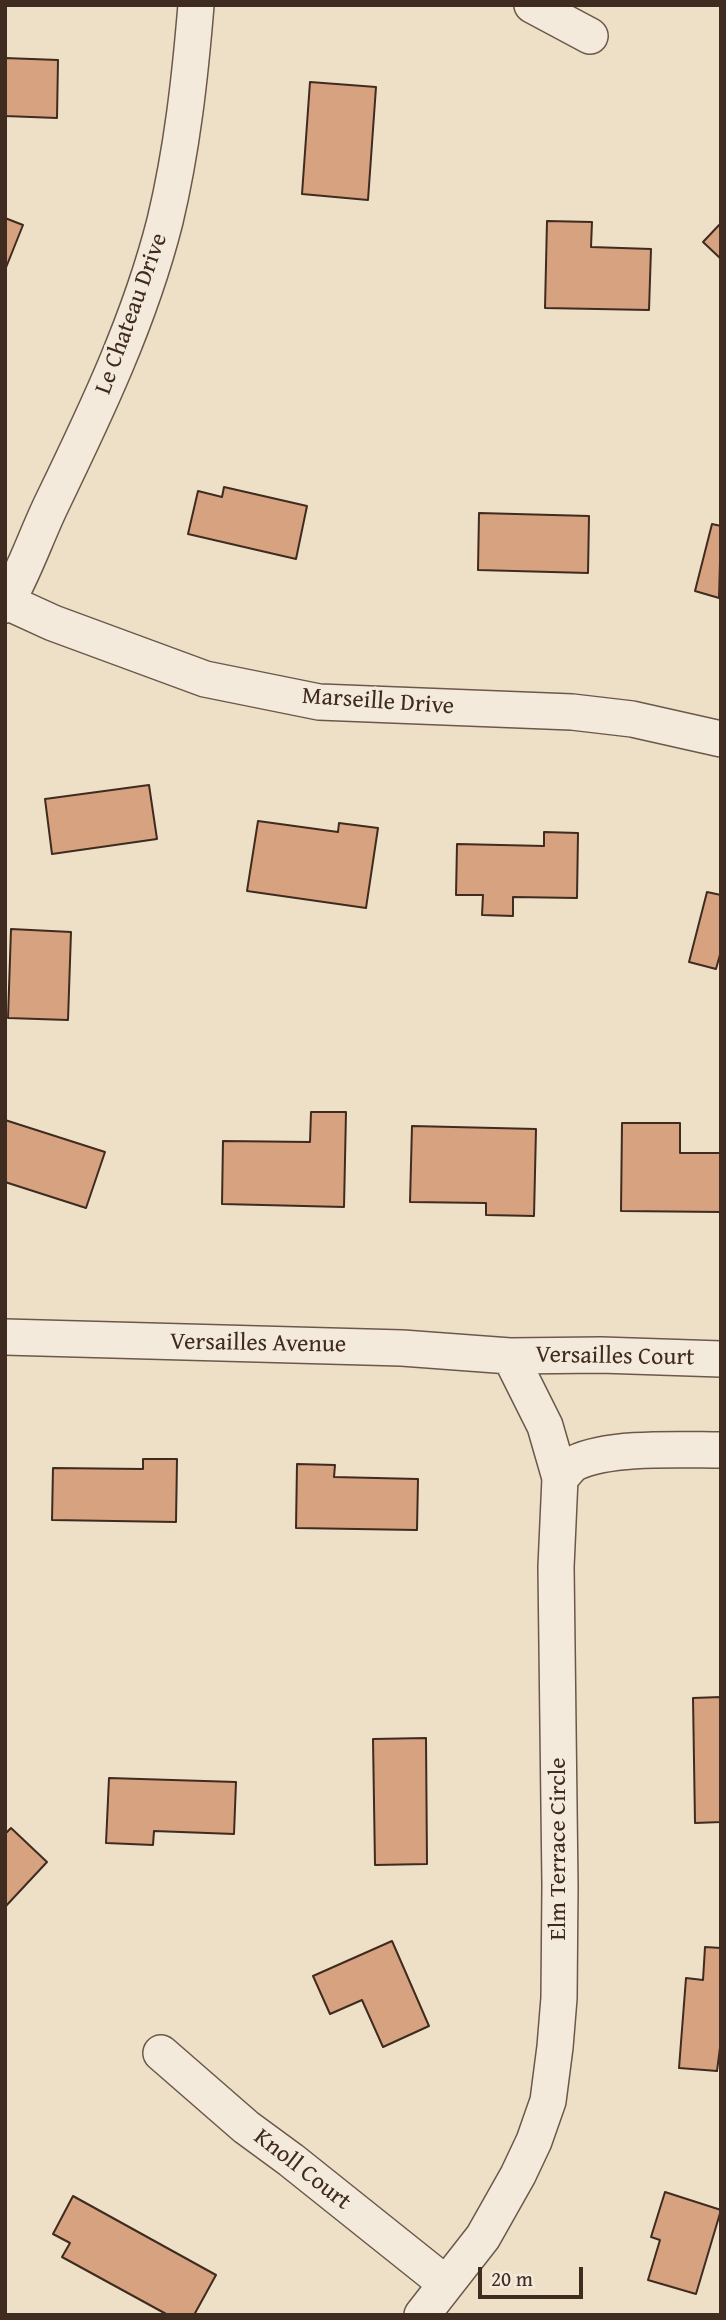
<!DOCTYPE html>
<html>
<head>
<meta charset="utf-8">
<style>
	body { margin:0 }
	#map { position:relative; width:726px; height:2320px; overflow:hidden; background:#eedfc7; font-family:"Gentium Book Plus",serif }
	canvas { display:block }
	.frame { position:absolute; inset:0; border:7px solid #3f2b20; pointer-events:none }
	.scale { position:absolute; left:478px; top:2267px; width:105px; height:32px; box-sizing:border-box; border:4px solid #3f2b20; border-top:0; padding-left:9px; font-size:21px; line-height:24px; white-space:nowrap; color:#3f2b20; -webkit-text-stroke:5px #f4eadb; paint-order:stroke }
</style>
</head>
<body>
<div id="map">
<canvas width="726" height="2320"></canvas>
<div class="frame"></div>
<div class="scale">20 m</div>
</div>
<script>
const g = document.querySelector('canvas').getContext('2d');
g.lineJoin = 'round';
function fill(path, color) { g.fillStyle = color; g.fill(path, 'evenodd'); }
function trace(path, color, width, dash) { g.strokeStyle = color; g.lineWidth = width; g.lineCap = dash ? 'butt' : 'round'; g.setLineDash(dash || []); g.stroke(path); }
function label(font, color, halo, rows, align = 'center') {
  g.font = font + ' "Gentium Book Plus",serif'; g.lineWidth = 6; g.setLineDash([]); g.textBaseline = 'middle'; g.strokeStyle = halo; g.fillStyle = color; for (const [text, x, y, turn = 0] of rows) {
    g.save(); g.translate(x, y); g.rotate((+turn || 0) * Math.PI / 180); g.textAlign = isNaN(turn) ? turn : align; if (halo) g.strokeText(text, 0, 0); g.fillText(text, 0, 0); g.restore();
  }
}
const building = new Path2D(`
	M5 58 58 60 57 118 5 116Z
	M310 82 376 87 368 200 302 194Z
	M5 218 23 225 5 270Z
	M547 221 592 222 591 247 651 249 649 310 545 308Z
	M721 223V259L703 242Z
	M224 487 307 506 296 559 188 534 198 491 222 497Z
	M479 513 589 516 588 573 478 570Z
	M712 524 721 526 719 598 695 591Z
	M149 785 157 839 52 854 45 799Z
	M258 821 338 832 339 823 378 828 366 908 247 891Z
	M544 832 578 833 577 898 513 897V916L482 915 483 895H456L457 844 544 846Z
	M707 892 721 895V951L716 969 689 962Z
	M11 929 71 932 68 1020 8 1018Z
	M311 1112H346L344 1207 222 1204 223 1141 310 1142Z
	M5 1120 105 1152 86 1208 5 1182Z
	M622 1123H680V1153H721V1212L621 1211Z
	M412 1126 536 1129 534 1216 486 1215V1203L410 1202Z
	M143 1459H177L176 1522 52 1520 53 1468 143 1469Z
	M297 1464 335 1465 334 1477 418 1479 417 1530 296 1528Z
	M721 1697V1822L695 1823 693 1698Z
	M426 1738 427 1864 375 1865 373 1739Z
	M109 1778 236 1782 234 1834 154 1831 153 1845 106 1843Z
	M11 1828 47 1862 5 1907V1834Z
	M392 1941 429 2026 383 2047 362 2000 330 2014 313 1976Z
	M705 1947 721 1948V2040L717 2071 679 2068 686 1978 703 1980Z
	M665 2192 721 2210 696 2294 648 2280 660 2240 651 2237Z
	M73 2196 216 2275 194 2315H168L62 2257 70 2243 53 2234Z`);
fill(building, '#d7a27f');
trace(building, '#3f2b20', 2);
const minor = new Path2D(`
	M532 5 590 36
	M7 602 53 623 205 679 319 702 572 712 632 719 721 739
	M5 605C24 573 36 536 52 503 96 412 140 320 165 221 182 150 190 78 196 5
	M5 1337 402 1348 510 1356 601 1355 721 1359
	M560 1478C565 1473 570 1466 575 1463 610 1446 682 1450 721 1450
	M161 2053 246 2127 291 2160 445 2283
	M422 2315 483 2237 518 2175 534 2141 548 2101 555 2047 559 1998 560 1886 556 1567 560 1478 545 1426 510 1356`);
trace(minor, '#6b584a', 38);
trace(minor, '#f4eadb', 35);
label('24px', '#3f2b20', '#f4eadb', [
	["Le Chateau Drive",132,314,-70],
	["Marseille Drive",378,702,4],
	["Versailles Avenue",258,1344,1],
	["Versailles Court",615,1357,1],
	["Elm Terrace Circle",559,1849,-90],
	["Knoll Court",302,2170,38]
]);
</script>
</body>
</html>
